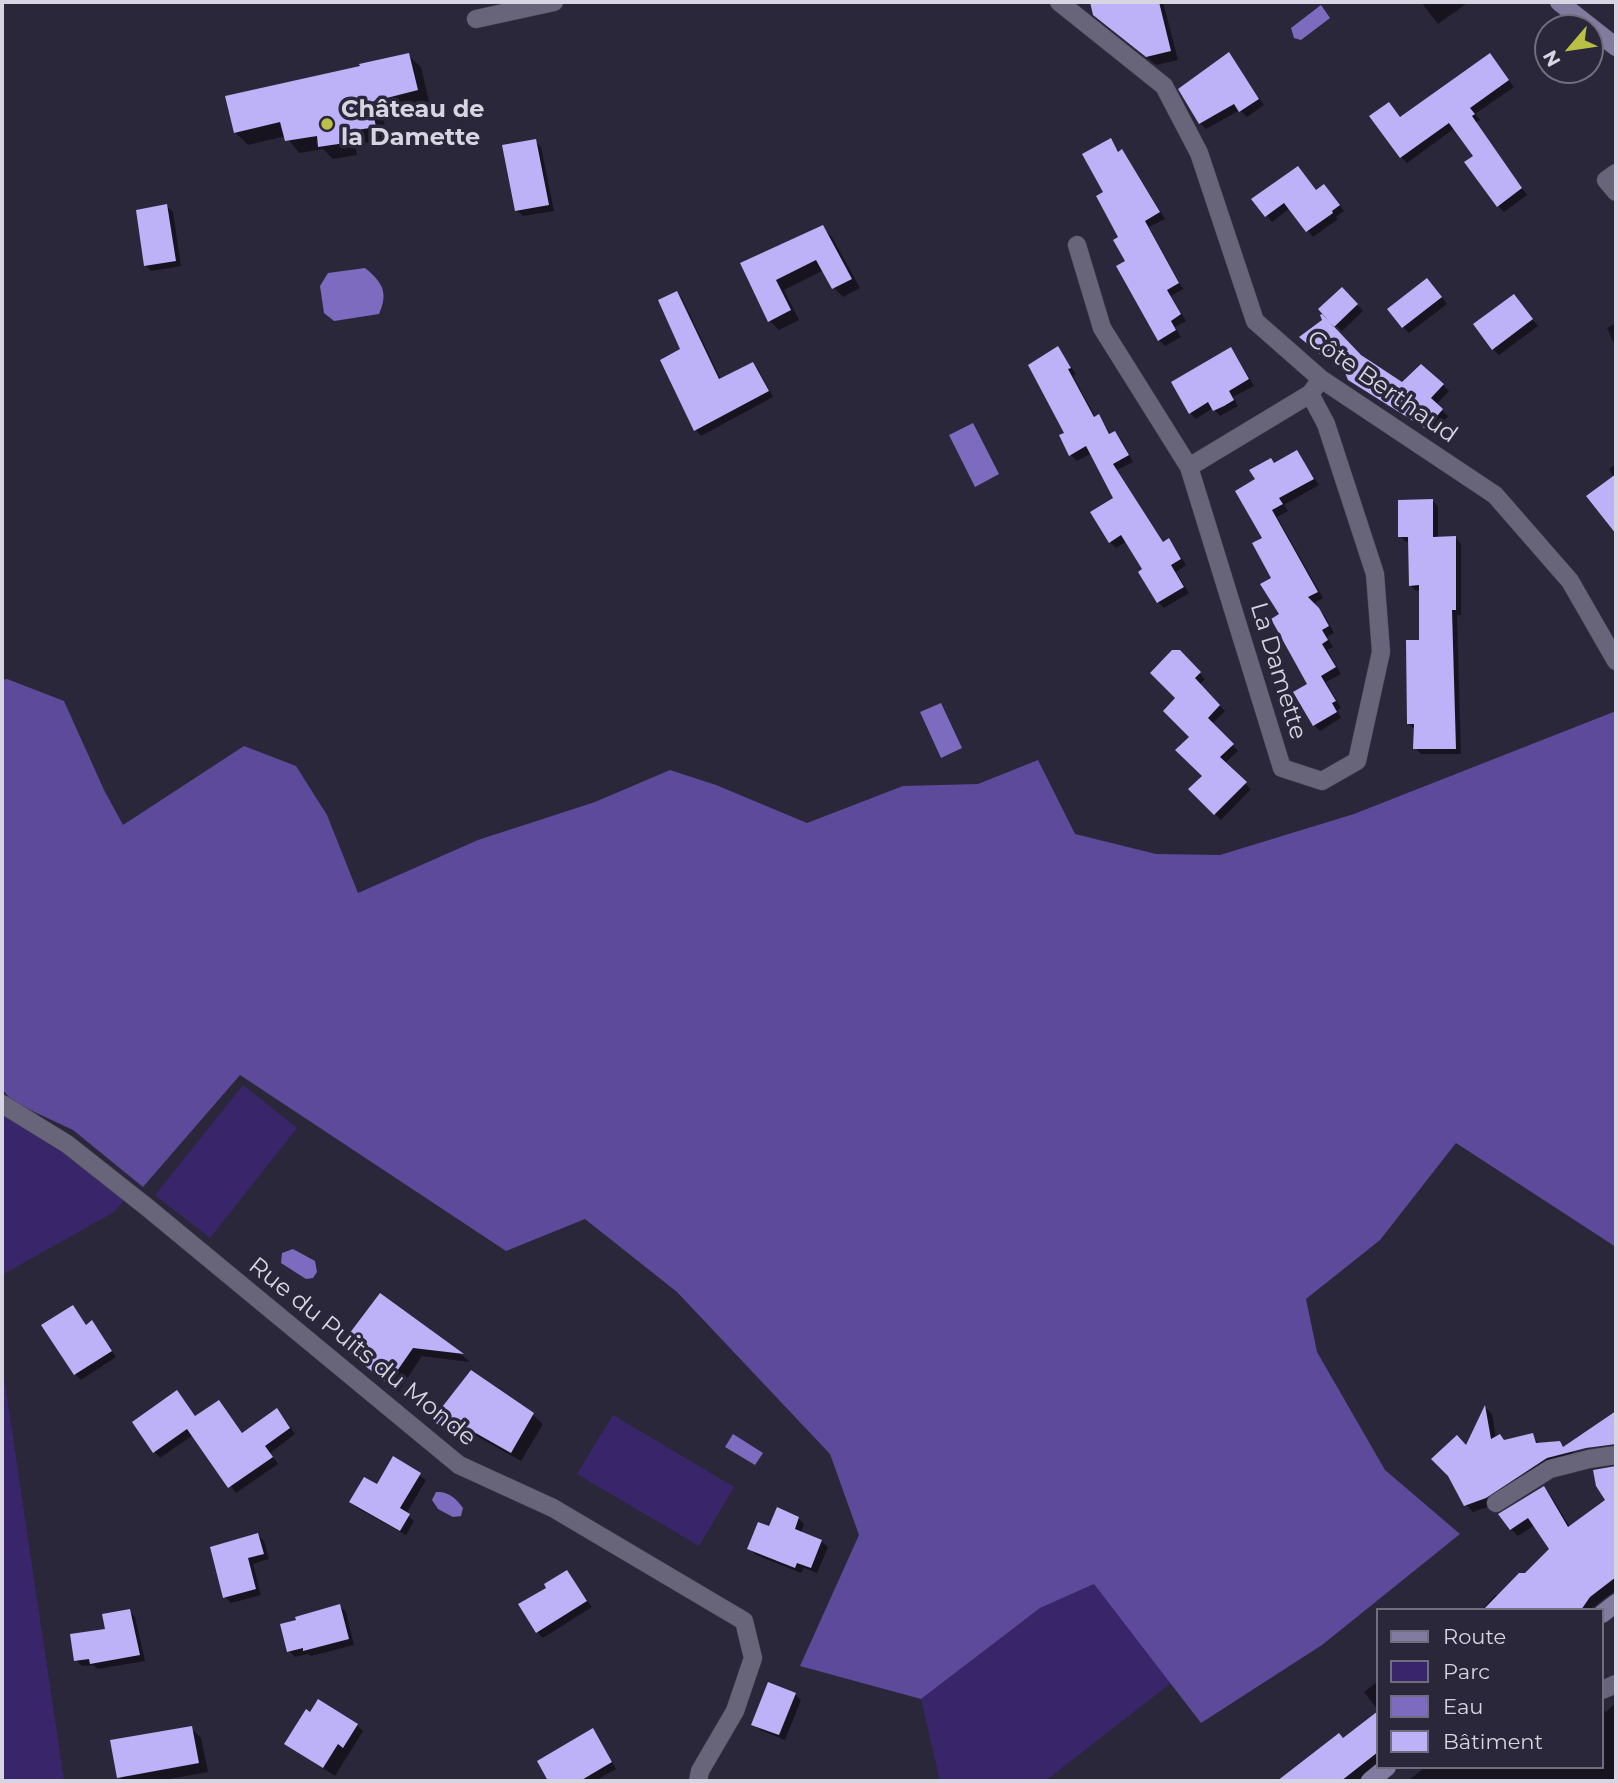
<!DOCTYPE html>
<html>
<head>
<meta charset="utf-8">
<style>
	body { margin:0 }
	#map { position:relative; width:1618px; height:1783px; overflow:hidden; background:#2b273a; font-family:Montserrat,sans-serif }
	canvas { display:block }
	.frame { position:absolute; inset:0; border:4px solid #d7d5e2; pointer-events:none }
	.legend { position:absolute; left:1376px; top:1608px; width:228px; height:161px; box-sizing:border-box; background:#2b273a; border:2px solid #706d7d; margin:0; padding:9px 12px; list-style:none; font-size:21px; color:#d7d5e2 }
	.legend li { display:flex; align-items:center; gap:14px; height:35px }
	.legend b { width:35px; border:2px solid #706d7d }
	.north { position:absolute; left:1534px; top:14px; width:70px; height:70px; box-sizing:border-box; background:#2b273a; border:2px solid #706d7d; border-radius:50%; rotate:241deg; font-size:19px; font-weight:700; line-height:28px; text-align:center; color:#d7d5e2 }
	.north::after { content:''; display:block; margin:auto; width:24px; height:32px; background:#bac045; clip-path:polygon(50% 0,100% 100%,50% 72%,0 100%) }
</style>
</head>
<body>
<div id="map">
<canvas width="1618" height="1783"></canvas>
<div class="frame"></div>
<ul class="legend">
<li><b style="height:9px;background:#817c9f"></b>Route</li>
<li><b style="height:19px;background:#39266a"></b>Parc</li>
<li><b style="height:19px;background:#7d6bbf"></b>Eau</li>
<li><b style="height:19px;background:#bdb1f8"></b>Bâtiment</li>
</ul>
<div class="north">N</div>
</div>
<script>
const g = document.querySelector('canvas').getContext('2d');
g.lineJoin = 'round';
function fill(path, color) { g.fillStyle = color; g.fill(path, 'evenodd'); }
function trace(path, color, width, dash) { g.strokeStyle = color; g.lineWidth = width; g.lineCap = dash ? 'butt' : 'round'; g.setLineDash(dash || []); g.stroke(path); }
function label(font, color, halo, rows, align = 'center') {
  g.font = font + ' Montserrat,sans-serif'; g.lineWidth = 7; g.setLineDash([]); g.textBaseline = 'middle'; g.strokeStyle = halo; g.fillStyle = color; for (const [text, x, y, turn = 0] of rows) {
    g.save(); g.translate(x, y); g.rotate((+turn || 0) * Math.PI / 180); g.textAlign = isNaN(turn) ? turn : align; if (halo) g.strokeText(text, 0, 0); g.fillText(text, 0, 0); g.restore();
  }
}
fill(new Path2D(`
	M243 1085 297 1128 210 1238 155 1195Z
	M2 1113 62 1148 124 1200 114 1212 2 1275Z
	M2 1364 64 1781H2Z
	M613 1415 734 1487 699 1546 577 1474Z
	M1094 1584 1171 1683 1045 1781H940L921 1699 1040 1608Z`), '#39266a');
fill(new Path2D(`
	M7 679 64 701 104 790 123 825 244 746 296 766 327 815 358 893 478 840 595 802 670 770 716 785 807 823 903 786 978 784 1038 760 1075 834 1156 854 1220 855 1354 814 1616 711V1247L1456 1143 1380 1240 1306 1299 1317 1352 1385 1470 1460 1534 1322 1645 1201 1723 1094 1584 1040 1608 921 1699 800 1666 859 1535 830 1454 677 1292 585 1219 506 1251 240 1075 143 1187 73 1130 13 1102 2 1089V680Z`), '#5d4a9a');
fill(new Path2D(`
	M1321 5 1330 18 1301 40 1294 38 1291 28Z
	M365 268C382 282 389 292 379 314L334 321 324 313 320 286 328 273Z
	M973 423 999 474 975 487 949 435Z
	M941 703 962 748 941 758 920 712Z
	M293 1249 315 1261 317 1272 313 1278 306 1279 281 1263 282 1253Z
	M733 1434 763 1453 755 1465 725 1447Z
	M436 1492C448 1491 457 1499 463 1508L461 1516 453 1517 438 1509 432 1500Z`), '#7d6bbf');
fill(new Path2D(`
	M1092 2H1163L1178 60 1156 65 1104 23 1095 14Z
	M1421 2H1469L1438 24Z
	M408 55 421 67 429 102 382 114 388 140 355 144 357 155 333 159 323 149 299 153 286 136 248 145 235 132 362 68Z
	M1229 55 1264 105 1247 117 1240 110 1206 129 1200 123Z
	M1495 61 1514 87 1475 114 1480 120 1476 123 1527 195 1504 212 1498 206 1475 157 1455 128 1407 163 1401 157 1389 104 1401 118Z
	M1110 140 1120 153 1122 151 1127 157 1165 219 1149 227 1183 289 1171 296 1186 321 1175 327 1181 337 1165 346 1159 340 1127 261 1106 192Z
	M535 141 541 147 554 211 523 216 516 210Z
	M1317 191 1330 192 1344 211 1336 217 1338 219 1313 237 1290 208 1272 222 1254 200Z
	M167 206 173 212 181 266 151 271 145 265Z
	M823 228 832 237 860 288 843 297 834 288 824 270 784 290 799 320 779 330 770 321 742 263Z
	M1433 286 1447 304 1409 333 1403 327Z
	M1342 289 1363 311 1342 331 1335 325 1332 327 1361 357 1402 384 1443 385 1449 391 1436 405 1448 416 1434 433 1352 380 1338 354 1329 361 1307 343 1332 326Z
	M677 293 682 298 721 380 753 364 758 369 773 397 701 436 696 430 662 361 683 350Z
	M1514 296 1538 326 1499 355 1493 349Z
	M1616 323V348L1607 328Z
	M1058 348 1076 374 1073 376 1096 418 1098 417 1104 423 1111 435 1115 433 1121 439 1133 462 1117 470 1164 543 1168 540 1174 546 1186 565 1176 572 1189 593 1164 608 1158 602 1144 570 1127 541 1116 548 1110 542 1115 499 1092 453 1077 461 1071 455 1061 436 1066 434Z
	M1230 350 1236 355 1254 386 1233 397 1238 406 1220 416 1213 408 1196 419 1190 413Z
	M1297 452 1319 485 1284 505 1288 511 1277 517 1323 598 1313 604 1325 616 1334 633 1327 637 1333 647 1327 650 1341 674 1326 682 1341 708 1337 710 1341 718 1320 731 1314 725 1310 684 1282 614 1264 538 1257 480 1275 465Z
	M1616 464V529L1611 524 1614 478 1609 469Z
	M1433 501 1438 507V538H1456L1461 544V615H1457L1461 754H1421L1415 748V730L1409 724 1421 642V590L1416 591 1410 585 1409 542H1406L1400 536Z
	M1179 652 1205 679 1199 685 1225 711 1212 724 1238 751 1224 764 1251 789 1221 820 1190 789 1204 776 1178 698Z
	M380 1295 463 1356 470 1362 422 1356 398 1392 352 1355Z
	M78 1313 87 1326 92 1323 98 1329 116 1357 81 1380 75 1374Z
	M472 1372 533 1415 543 1424 521 1461 475 1435 466 1447 444 1429Z
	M177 1392 196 1417 219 1402 243 1434 283 1417 295 1434 270 1453 278 1464 236 1493 193 1435 160 1458 154 1451Z
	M1486 1408 1492 1414 1496 1438 1506 1442 1532 1435 1540 1445 1559 1443 1564 1448 1616 1414V1442L1575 1450 1570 1455 1616 1445V1452L1555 1465 1493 1505 1473 1512 1466 1505 1467 1447Z
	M393 1459 426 1480 406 1514 414 1521 406 1535 357 1508 351 1502 377 1486Z
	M1616 1467V1590L1589 1610H1482L1495 1595H1500L1526 1575 1552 1549 1535 1525 1518 1536 1511 1529 1544 1488 1551 1496 1570 1527 1607 1501 1595 1471Z
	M798 1518 804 1524 801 1533 821 1541 828 1547 817 1573 804 1568 801 1573 756 1555 749 1548 770 1528Z
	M258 1535 264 1541 269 1559 253 1564 261 1595 231 1603 225 1597Z
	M567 1572 592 1607 543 1638 537 1632 548 1588Z
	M340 1606 346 1612 354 1645 311 1656 308 1654 295 1657 289 1651Z
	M129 1611 135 1617 145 1661 98 1669 93 1665 82 1666 76 1660Z
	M1378 1681V1710L1364 1692Z
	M795 1694 801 1700 785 1740 760 1730 754 1724Z
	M1616 1702V1781H1408L1425 1767H1602V1708L1606 1712Z
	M1378 1714V1765L1357 1781H1277L1339 1735 1344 1740Z
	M357 1725 363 1731 335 1776 286 1743Z
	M191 1728 201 1738 208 1772 158 1781H124L119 1777Z
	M592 1730 598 1736 616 1769 595 1781H550L539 1762Z`), '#0007');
fill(new Path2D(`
	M1090 2H1159L1171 51 1146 57 1093 15Z
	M1229 52 1259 99 1239 112 1234 104 1199 124 1178 89Z
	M409 53 418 90 371 102 376 127 344 132 345 143 318 147 317 136 285 141 280 122 234 133 225 96 360 66 359 64Z
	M1490 53 1509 80 1470 108 1475 114 1472 116 1522 188 1497 207 1464 162 1473 156 1449 123 1400 158 1369 116 1389 102 1400 117Z
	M1111 138 1118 152 1122 149 1160 212 1145 221 1179 283 1167 290 1181 314 1171 321 1176 330 1158 341 1116 266 1125 261 1113 240 1118 237 1096 196 1103 192 1082 154Z
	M536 139 549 205 515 211 502 145Z
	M1298 166 1316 190 1324 184 1340 205 1332 211 1333 213 1306 232 1284 203 1265 217 1251 199Z
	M167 204 176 261 144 266 136 210Z
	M823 225 852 279 832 289 816 260 776 280 791 310 768 322 740 263Z
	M1427 278 1442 297 1402 328 1387 309Z
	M1342 287 1358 304 1334 327 1318 309Z
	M677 291 719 379 753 362 769 391 694 431 660 360 680 349 658 300Z
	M1514 294 1533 319 1492 350 1473 324Z
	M1322 314 1361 355 1402 382 1421 364 1444 384 1431 398 1443 409 1426 429 1348 380 1334 347 1322 356 1299 337 1322 320 1320 315Z
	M1058 346 1071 368 1068 369 1094 417 1099 414 1109 434 1115 431 1129 455 1113 464 1163 542 1169 538 1181 559 1171 565 1184 587 1157 603 1138 572 1142 569 1121 535 1109 543 1090 512 1113 498 1086 446 1069 456 1059 435 1064 433 1028 365Z
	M1231 347 1249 379 1229 391 1234 400 1224 406 1213 411 1208 402 1189 414 1171 382Z
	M1297 450 1314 479 1279 498 1283 504 1272 510 1318 592 1308 597 1319 608 1329 626 1322 630 1328 640 1322 644 1336 667 1321 676 1336 701 1332 703 1337 712 1313 726 1293 692 1307 684 1271 619 1279 614 1260 584 1271 578 1252 543 1262 538 1235 491 1255 479 1249 470 1271 458 1274 463Z
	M1616 474V534L1586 496Z
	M1433 499V537L1456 536V610H1452L1456 749H1413L1414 724H1407L1406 640H1419V585L1409 586 1408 537H1398V500Z
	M1172 650H1180L1201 672 1195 678 1220 705 1208 718 1234 744 1220 757 1247 782 1214 815 1188 789 1202 776 1175 750 1189 737 1163 711 1175 698 1150 673Z
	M380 1293 464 1354 413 1348 388 1384 340 1346Z
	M73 1305 86 1325 92 1320 112 1351 74 1375 41 1325Z
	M471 1370 534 1413 511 1453 465 1427 456 1439 432 1420Z
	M177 1390 195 1416 219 1400 242 1433 277 1408 290 1428 265 1446 273 1457 228 1488 187 1429 153 1453 132 1422Z
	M1485 1405 1491 1439 1500 1434 1504 1440 1533 1433 1536 1443 1560 1441 1563 1447 1616 1411V1444L1586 1448 1547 1458 1486 1498 1464 1506 1448 1476 1431 1459 1457 1435 1466 1445Z
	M393 1456 421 1473 400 1508 410 1514 400 1531 349 1502 364 1477 377 1484Z
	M1616 1466V1577L1590 1597 1581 1610H1483L1519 1573H1525L1549 1549 1528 1518 1510 1530 1498 1514 1544 1486 1568 1527 1605 1500 1596 1486 1593 1470Z
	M777 1507 799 1517 795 1529 822 1540 811 1568 797 1563 795 1568 747 1549 758 1522 769 1526Z
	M258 1533 264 1554 248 1558 256 1589 223 1598 210 1547Z
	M567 1570 587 1601 536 1633 518 1604 546 1588 544 1584Z
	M340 1604 349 1639 303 1651V1648L287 1652 280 1624 296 1620 295 1617Z
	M130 1609 140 1655 90 1664 89 1659 74 1661 70 1634 105 1629 102 1614Z
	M768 1682 796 1693 779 1735 751 1725Z
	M318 1699 358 1724 343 1748 338 1744 323 1768 284 1744 306 1709 310 1712Z
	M1378 1711V1752L1341 1781H1277L1339 1733 1343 1738Z
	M192 1726 199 1763 117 1778 110 1740Z
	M593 1728 612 1762 580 1781H548L537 1761Z`), '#bdb1f8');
const street = new Path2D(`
	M1059 2 1164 86 1199 153 1255 321 1321 379 1495 495 1570 581 1616 661
	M476 19 554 2
	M1616 173 1606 180 1616 192
	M1077 245 1102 328 1189 467
	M1310 394 1326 424 1375 574 1381 652 1357 761 1322 781 1282 768 1189 467 1310 394 1321 379
	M2 1104 67 1144 148 1208 459 1465 553 1508 744 1621 753 1658 735 1711 700 1771 698 1781
	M1496 1503 1550 1469 1589 1459 1616 1455
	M1602 1690 1616 1684`);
const secondary = new Path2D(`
	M1559 2 1616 47
	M1602 1614 1616 1603
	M1370 1781 1387 1767`);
trace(street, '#464353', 19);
trace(secondary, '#464353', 19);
trace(street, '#68657b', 18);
trace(secondary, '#817c9f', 18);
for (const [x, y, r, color] of [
	[327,124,7,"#bac045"]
]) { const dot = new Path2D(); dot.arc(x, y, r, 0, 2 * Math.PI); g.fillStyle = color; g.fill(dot); trace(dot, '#2b273a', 2.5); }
label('bold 24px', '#d7d5e2', '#2b273a', [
	["Château de",341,110],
	["la Damette",341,138]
], 'left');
label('24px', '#d7d5e2', '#2b273a', [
	["Côte Berthaud",1382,387,35],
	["La Damette",1278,671,73],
	["Rue du Puits du Monde",362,1352,39]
]);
</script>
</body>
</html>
